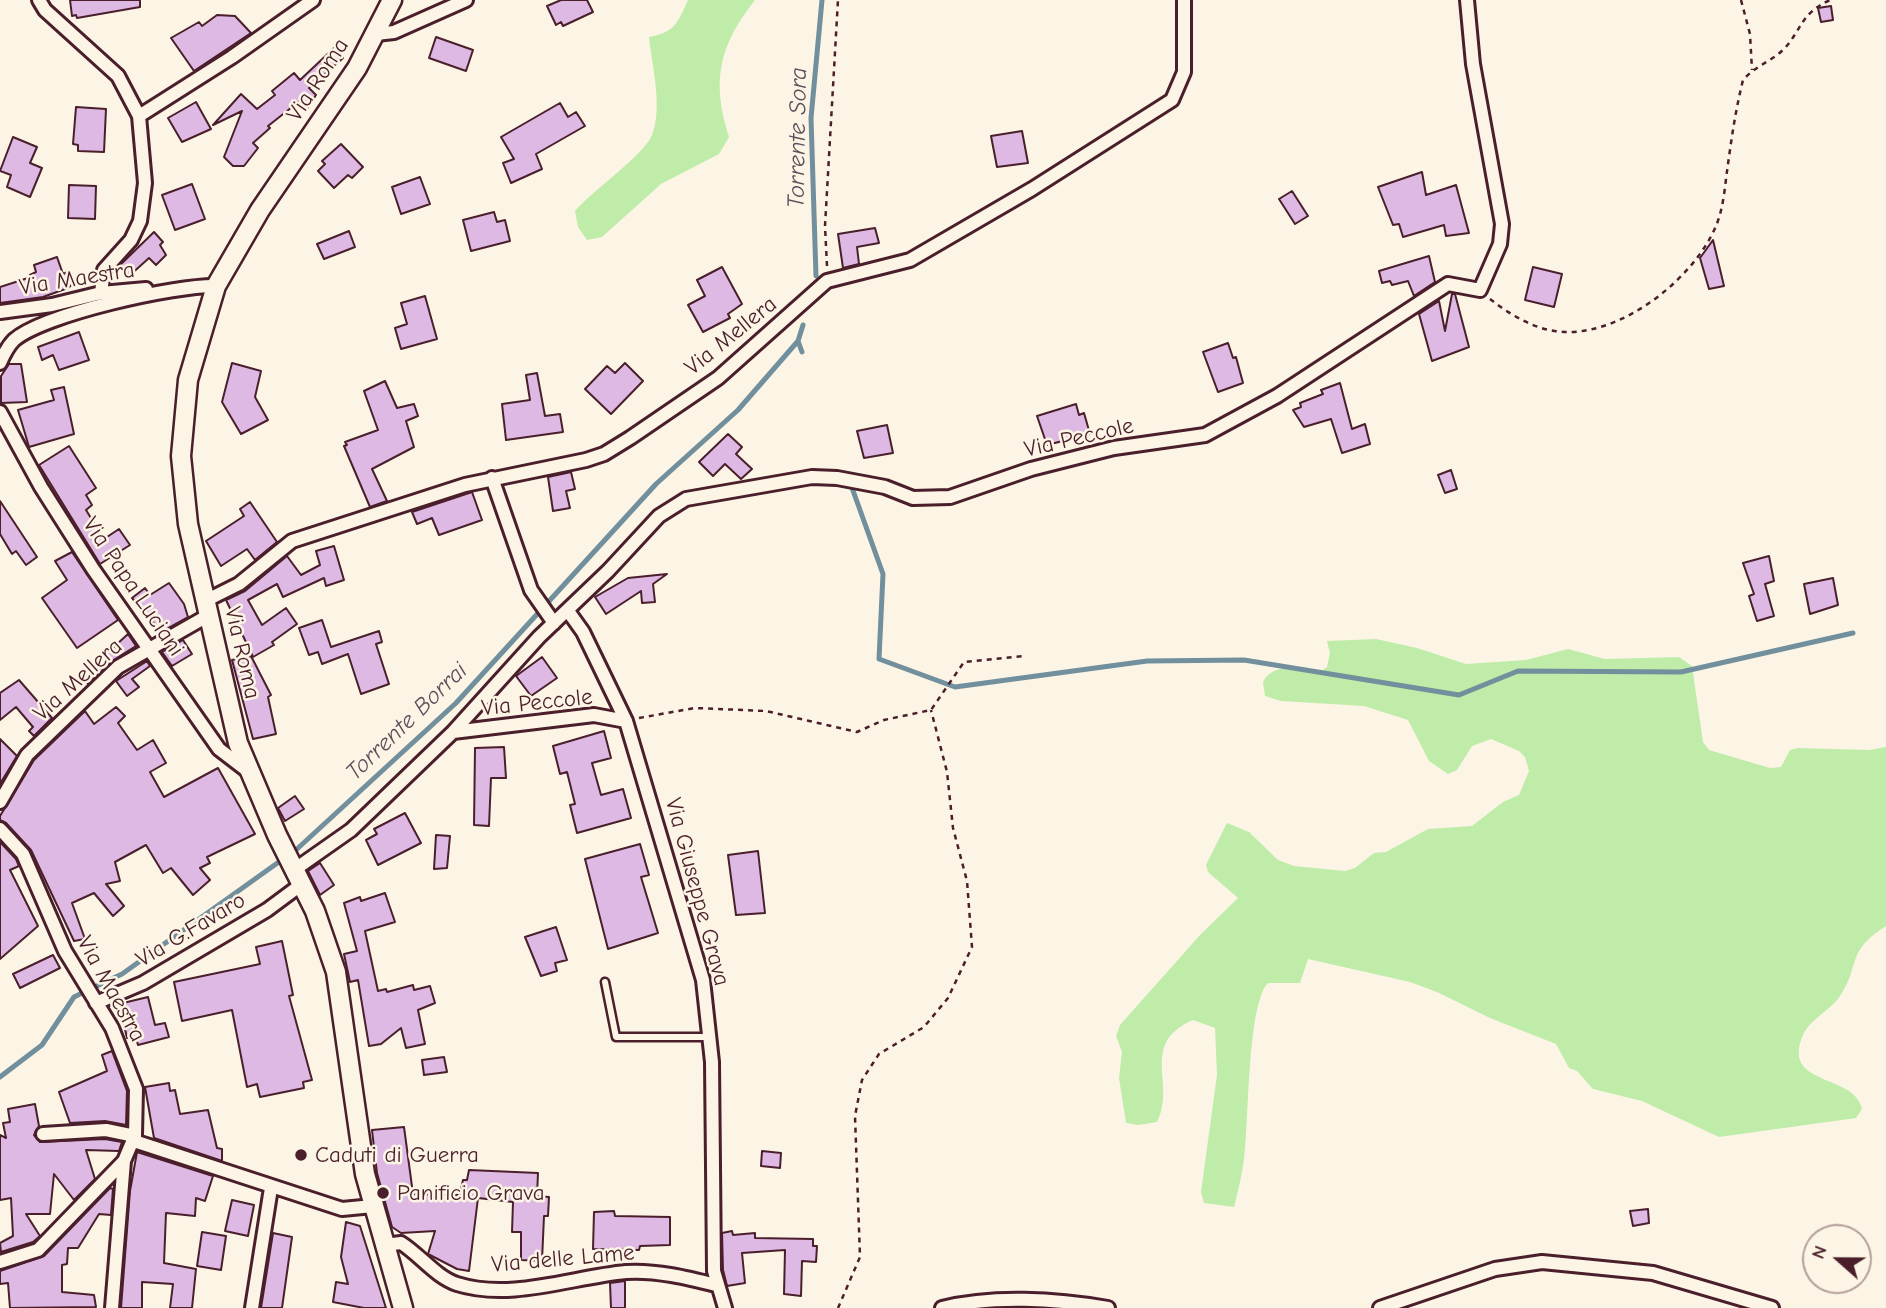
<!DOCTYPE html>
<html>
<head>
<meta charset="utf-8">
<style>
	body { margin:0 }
	#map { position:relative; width:1886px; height:1308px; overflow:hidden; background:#fcf5e5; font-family:"Comic Neue",sans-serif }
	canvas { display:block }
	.north { position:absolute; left:1802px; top:1224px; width:70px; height:70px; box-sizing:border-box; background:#fcf5e5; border:2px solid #b59f9b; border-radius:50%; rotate:291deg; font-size:19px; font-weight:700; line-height:28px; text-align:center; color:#4a1f2b }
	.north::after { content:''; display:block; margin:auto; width:24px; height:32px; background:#4a1f2b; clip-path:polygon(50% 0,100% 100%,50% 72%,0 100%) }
</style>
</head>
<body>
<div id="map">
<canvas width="1886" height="1308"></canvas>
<div class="north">N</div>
</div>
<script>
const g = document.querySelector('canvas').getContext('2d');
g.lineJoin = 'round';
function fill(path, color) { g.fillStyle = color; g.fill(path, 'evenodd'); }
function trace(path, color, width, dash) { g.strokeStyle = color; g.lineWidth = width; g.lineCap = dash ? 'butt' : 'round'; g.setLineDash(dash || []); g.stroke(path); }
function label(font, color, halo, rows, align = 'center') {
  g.font = font + ' "Comic Neue",sans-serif'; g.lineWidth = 5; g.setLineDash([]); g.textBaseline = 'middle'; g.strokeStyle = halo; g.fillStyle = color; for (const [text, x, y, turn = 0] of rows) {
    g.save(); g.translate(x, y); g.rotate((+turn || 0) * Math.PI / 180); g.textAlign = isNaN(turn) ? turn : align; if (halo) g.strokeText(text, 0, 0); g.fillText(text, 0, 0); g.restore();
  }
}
fill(new Path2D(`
	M688 0H755C719 46 711 80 729 137L719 154 661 184 602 237 587 240 578 227 575 211C592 191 644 155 652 135 663 107 652 66 649 37 675 32 677 24 688 0Z
	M1376 639 1417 648 1466 664 1526 660 1568 649 1605 659 1679 657 1692 666 1703 742 1709 750 1770 768 1781 767 1790 750 1798 748 1869 750 1886 747V926C1845 952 1861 965 1840 996 1830 1011 1811 1018 1803 1035 1780 1087 1855 1073 1862 1109L1856 1118 1719 1137 1642 1101 1593 1089 1577 1071 1569 1068 1556 1044 1490 1018 1437 992 1410 982 1308 959 1300 983H1268C1247 1004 1249 1124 1244 1159 1242 1175 1238 1191 1234 1207L1204 1203 1201 1192 1217 1075 1215 1028 1193 1020C1138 1044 1177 1084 1157 1122L1138 1125 1126 1123 1119 1078 1122 1052 1116 1036 1120 1025 1200 935 1238 898 1208 872 1206 865 1227 823 1249 832 1278 860 1294 866 1345 871 1355 868 1374 853 1386 852 1428 829 1472 826 1503 802 1519 795 1529 771 1525 757 1519 751 1491 739 1472 746 1457 770 1448 774 1429 761 1408 720 1364 706 1281 701 1265 696 1263 682C1274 661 1303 669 1322 671L1327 667 1330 653 1327 641Z`), '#bfeca9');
trace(new Path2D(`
	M816 276 811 118 822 0
	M802 352 798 341 803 325
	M851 485 883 574 879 659 955 687 1147 661 1244 660 1459 695 1518 671 1681 672 1853 633
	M0 1077 42 1045 74 997 122 974 297 849 456 703 656 484 738 410 798 341`), '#718f9c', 5);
const building = new Path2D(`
	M70 0H140V7L77 18 76 15 72 16Z
	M561 0H587L593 12 563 26 561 22 556 25 547 6Z
	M1831 6 1833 20 1821 22 1818 8Z
	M217 15 235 16 251 33 194 71 171 38 199 22 202 26Z
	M436 37 473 50 466 71 429 58Z
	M334 48 343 58 309 88 316 95 307 109 301 100 268 126 270 128 253 143 258 148 244 166H233L224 157 242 111 213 125 241 94 257 109 275 95 272 91 294 73 300 80Z
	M196 102 211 129 182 142 168 118Z
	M560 103 568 117 576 112 585 126 536 154 542 169 511 183 503 163 514 159 501 137Z
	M76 107 106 109 104 152 78 151V145L73 144Z
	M1022 131 1028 163 997 167 991 136Z
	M13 137 37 147 30 163 42 168 30 197 7 187 11 175 0 171Z
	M341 144 363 167 352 178 348 175 334 188 318 171 325 164 322 161Z
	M1422 172 1426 195 1456 185 1469 233 1446 236 1444 225 1403 237 1399 224 1393 225 1378 187Z
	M420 177 430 204 401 214 392 187Z
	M192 184 205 219 175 230 162 195Z
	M69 185 96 186 95 219 68 218Z
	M1292 191 1308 216 1295 224 1279 199Z
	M494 212 497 222 505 220 510 241 471 251 463 220Z
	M875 228 879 243 857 247 859 264 843 268 838 234Z
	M349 231 355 247 324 259 317 244Z
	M154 232 163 242 160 245 166 255 156 265 149 258 128 277 118 267Z
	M1713 240 1724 286 1709 289 1700 258Z
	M1429 256 1435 282 1414 296 1408 281 1392 285 1390 281 1382 283 1379 271Z
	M57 257 63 274 70 271 74 283 68 288 43 297 0 303V287L31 277 30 275 36 272 34 265Z
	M722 267 742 304 728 314 730 318 703 332 688 305 705 296 697 280Z
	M1533 267 1562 274 1554 307 1525 300Z
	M1452 294H1455L1469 347 1432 361 1419 314 1439 301 1445 331Z
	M425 296 437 339 401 349 395 328 407 324 401 303Z
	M79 332 89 360 59 370 53 355 42 360 38 347Z
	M1228 343 1233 358 1236 357 1243 383 1218 392 1203 352Z
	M232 363 261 371 255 397 268 420 241 434 222 402Z
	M625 363 643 381 611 414 585 389 607 366 615 373Z
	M9 364H21L27 402 1 403V376Z
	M537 373 545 416 560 414 563 432 506 440 502 404 530 400 526 375Z
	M385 381 397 408 414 404 418 416 406 421 414 447 372 469 387 501 370 507 344 446 347 445 345 442 378 430 364 391Z
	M1340 383 1352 429 1365 424 1370 444 1342 453 1331 419 1304 427 1293 410 1301 407 1300 403 1323 394 1321 390Z
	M64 387 74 434 29 447 18 410 54 400 51 390Z
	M1076 404 1079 415 1084 413 1090 434 1047 445 1037 416Z
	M887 425 893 453 864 458 857 431Z
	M728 434 742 447 736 454 752 469 741 479 725 464 713 476 699 462Z
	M69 446 96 488 86 495 92 505 86 510 104 539 119 529 130 545 100 564 39 465Z
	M1451 470 1457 489 1445 493 1438 475Z
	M571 472 575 489 566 491 570 508 553 511 548 477Z
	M472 492 482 520 439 535 432 518 417 524 412 512Z
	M0 501 37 557 26 565 16 551 12 554 0 534Z
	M250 502 277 542 255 560 247 549 221 566 206 541 244 516 240 509Z
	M334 546 344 580 326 586 324 578 283 597 277 584 248 600 262 625 286 608 297 624 272 642 274 645 253 657 226 600 245 591 287 556 301 575 320 565 316 551Z
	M72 552 118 620 77 648 42 598 67 580 55 561Z
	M1769 556 1774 581 1765 584 1774 616 1757 621 1749 596 1754 594 1743 563Z
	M667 574 653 584 655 602 642 603 641 591 606 614 595 597 628 578Z
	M1833 578 1838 605 1810 614 1804 584Z
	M169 583 184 604 188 617 161 632 132 598 145 588 150 595Z
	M322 620 331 647 379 631 382 642 376 644 389 684 361 694 348 654 322 664 318 652 309 655 299 628Z
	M128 634 136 646 112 661 88 684 82 676Z
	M183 640 192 654 172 666 162 652Z
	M251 656 271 695 268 697 276 734 253 739 232 660Z
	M542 657 557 678 531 696 516 676Z
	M147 661 150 666 132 679 139 687 127 696 116 681Z
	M19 680 52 718 34 736 29 731 33 727 16 707 0 720V693Z
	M116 707 125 716 118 723 137 750 153 740 166 763 150 772 164 797 218 768 255 834 207 857 210 863 200 868 210 880 193 895 171 868 163 873 146 845 115 862 120 881 106 884 124 906 113 916 94 893 72 903 85 939 74 941 31 850 6 823 0 820V816L34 760 85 711 94 724Z
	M604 731 611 758 592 763 601 795 623 789 631 818 577 833 570 805 575 804 567 772 560 774 553 746Z
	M0 739 17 756 0 784Z
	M504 747 506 778H491L489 826 474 825 475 748Z
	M295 796 304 809 285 821 278 808Z
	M405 813 421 843 378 865 366 840 377 834 374 829Z
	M436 835 450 836 447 868 434 869Z
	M0 842 16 859 19 866 10 870 38 926 0 959Z
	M640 844 649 875 641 877 658 933 608 949 585 859Z
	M758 851 765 913 736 915 728 855Z
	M320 863 334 885 320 895 308 871Z
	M385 893 395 922 365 931 378 991 386 989 387 992 413 985 414 990 430 986 435 1003 418 1010 425 1044 406 1048 401 1028 381 1044 369 1046 358 980 350 982 344 954 357 951 344 903 360 897 361 901Z
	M556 927 567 960 555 963 557 971 541 976 525 937Z
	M282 941 293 995 289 996 312 1080 303 1082 304 1088 260 1097 257 1084 247 1087 232 1010 182 1021 174 982 260 964 256 947Z
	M53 955 60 968 20 988 13 974Z
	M148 997 155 1025 165 1023 169 1037 138 1045 136 1038H127L119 1004Z
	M112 1051 127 1091 126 1125 105 1121 70 1123 59 1092 107 1071 102 1055Z
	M444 1057 447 1072 424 1075 422 1060Z
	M169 1083 170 1091 175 1090 180 1114 208 1110 217 1148 222 1149V1161L154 1138 145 1087Z
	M35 1104 39 1126 34 1135 40 1142 105 1139 122 1142 119 1151 86 1150 95 1179 74 1200 54 1174 50 1214H26L40 1236 33 1242 1 1252 0 1243 13 1236 11 1198 0 1200V1135L6 1138 3 1123 10 1122 8 1109Z
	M404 1127 413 1194 460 1195 463 1180H467L469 1170 538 1173 537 1196 549 1197 548 1216H544L542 1261 521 1260V1232H512L513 1202 478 1198 469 1271 457 1269 428 1254 435 1231 401 1233 392 1227 377 1173 372 1130Z
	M762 1151 781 1153 780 1168 761 1166Z
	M137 1152 213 1176 205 1201 196 1198 195 1216 166 1213 164 1263 196 1269 192 1308H170L173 1284 142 1282V1308H121L130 1191Z
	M110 1188 113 1189 111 1215 99 1214 78 1248H68L67 1264 62 1265V1292L94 1295 96 1307 10 1308 8 1283 0 1284V1271L44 1256Z
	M232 1200 254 1205 248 1236 225 1231Z
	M1648 1209 1649 1223 1633 1226 1630 1211Z
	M614 1211 615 1216 670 1217V1245L640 1246 639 1250 593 1249 594 1212Z
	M346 1222 360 1226 386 1308H364L333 1302 336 1282 348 1284 341 1257Z
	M732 1231 733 1235 755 1233V1238L813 1239V1246H817L816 1262 802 1261 801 1296 784 1294 785 1250 742 1253 745 1283 727 1286 723 1270 722 1233Z
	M202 1232 226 1236 221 1270 197 1266Z
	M273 1233 292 1237 282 1308H261Z
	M625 1281V1308H611L610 1283Z`);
fill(building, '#ddb9e4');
trace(building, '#4a1f2b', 2);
const service = new Path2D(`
	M605 982 616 1037H709`);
const minor = new Path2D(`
	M39 0 45 10 118 76 139 116 145 183 140 221 131 240 104 270 101 293
	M376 34 394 32 466 0
	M139 116 232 57 313 0
	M0 312 52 305 101 293 146 289
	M0 363C3 356 9 345 14 340 44 314 176 285 216 286
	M0 412 41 487 93 569 219 749 249 772
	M492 478 531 590 554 623
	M205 601 239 584 292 541 465 485 586 460 604 454 630 438 718 378 827 281 910 260 1032 189 1172 100 1184 72V0
	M568 611 583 632 626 721 703 980 712 1062 714 1271 725 1308
	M453 732 594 715 626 721
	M0 802 27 755 118 667 209 615
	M0 829 23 854 65 951 112 1028 136 1089 135 1135 124 1161 112 1308
	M294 870 351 830 453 732 539 637 608 571 659 516 686 499 812 477 837 478 885 487 913 498 950 497 1031 469 1114 448 1205 435 1277 396 1448 284 1480 290 1500 244 1502 224 1473 64 1467 0
	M96 1003 143 983 267 910 302 884
	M43 1134 106 1130 135 1136
	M134 1141 342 1209 373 1206
	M384 1245 401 1243C420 1255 436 1277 457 1284 511 1301 572 1277 626 1272 656 1270 688 1278 716 1285
	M0 1262 38 1250 124 1161
	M252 1308 271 1188
	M942 1308C993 1295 1056 1299 1108 1308
	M1380 1308 1495 1269 1542 1262 1653 1273 1772 1308`);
const secondary = new Path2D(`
	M392 0 357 68 260 210 216 286 188 380 181 456 188 524 238 743 277 835 315 911 336 972 365 1174 403 1308`);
trace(service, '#4a1f2b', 11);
trace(minor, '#4a1f2b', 18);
trace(secondary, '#4a1f2b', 23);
trace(new Path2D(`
	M1741 0 1750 34 1752 70
	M827 266 825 226 838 0
	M1490 299C1512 316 1538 332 1567 332 1625 333 1694 278 1716 226 1724 207 1725 184 1728 164 1732 135 1736 108 1743 80 1755 66 1772 61 1784 49 1803 28 1800 14 1830 0
	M639 718 695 708 766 711 857 732 884 720 931 710 964 662 1025 656
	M838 1308 860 1257 855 1116 862 1080 879 1054 924 1027 948 998 972 947 967 881 953 828 947 772 931 710`), '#4a1f2b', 2.5, [5, 5]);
trace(service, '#fcf5e5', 6);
trace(minor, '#fcf5e5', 12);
trace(secondary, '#fcf5e5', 18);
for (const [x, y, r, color] of [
	[301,1155,7,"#4a1f2b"],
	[383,1193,7,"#4a1f2b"]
]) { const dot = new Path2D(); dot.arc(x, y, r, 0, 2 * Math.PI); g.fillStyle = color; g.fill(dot); trace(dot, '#fcf5e5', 2.5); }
label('23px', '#4a1f2b', '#fcf5e5', [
	["Via Roma",318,80,-57],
	["Via Maestra",77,279,-9],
	["Via Mellera",731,336,-39],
	["Via Peccole",1079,438,-13],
	["Via Papa Luciani",133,587,56],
	["Via Roma",242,653,77],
	["Via Mellera",78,680,-42],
	["Via Peccole",537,703,-6],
	["Via Giuseppe Grava",697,892,75],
	["Via G.Favaro",191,930,-31],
	["Via Maestra",111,989,61],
	["Via delle Lame",563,1259,-5]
]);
label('23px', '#4a1f2b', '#fcf5e5', [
	["Caduti di Guerra",315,1155],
	["Panificio Grava",397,1193]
], 'left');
label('italic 24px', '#5a4e5a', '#fcf5e5', [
	["Torrente Sora",798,138,-89],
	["Torrente Borrai",407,722,-44]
]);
</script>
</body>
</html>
